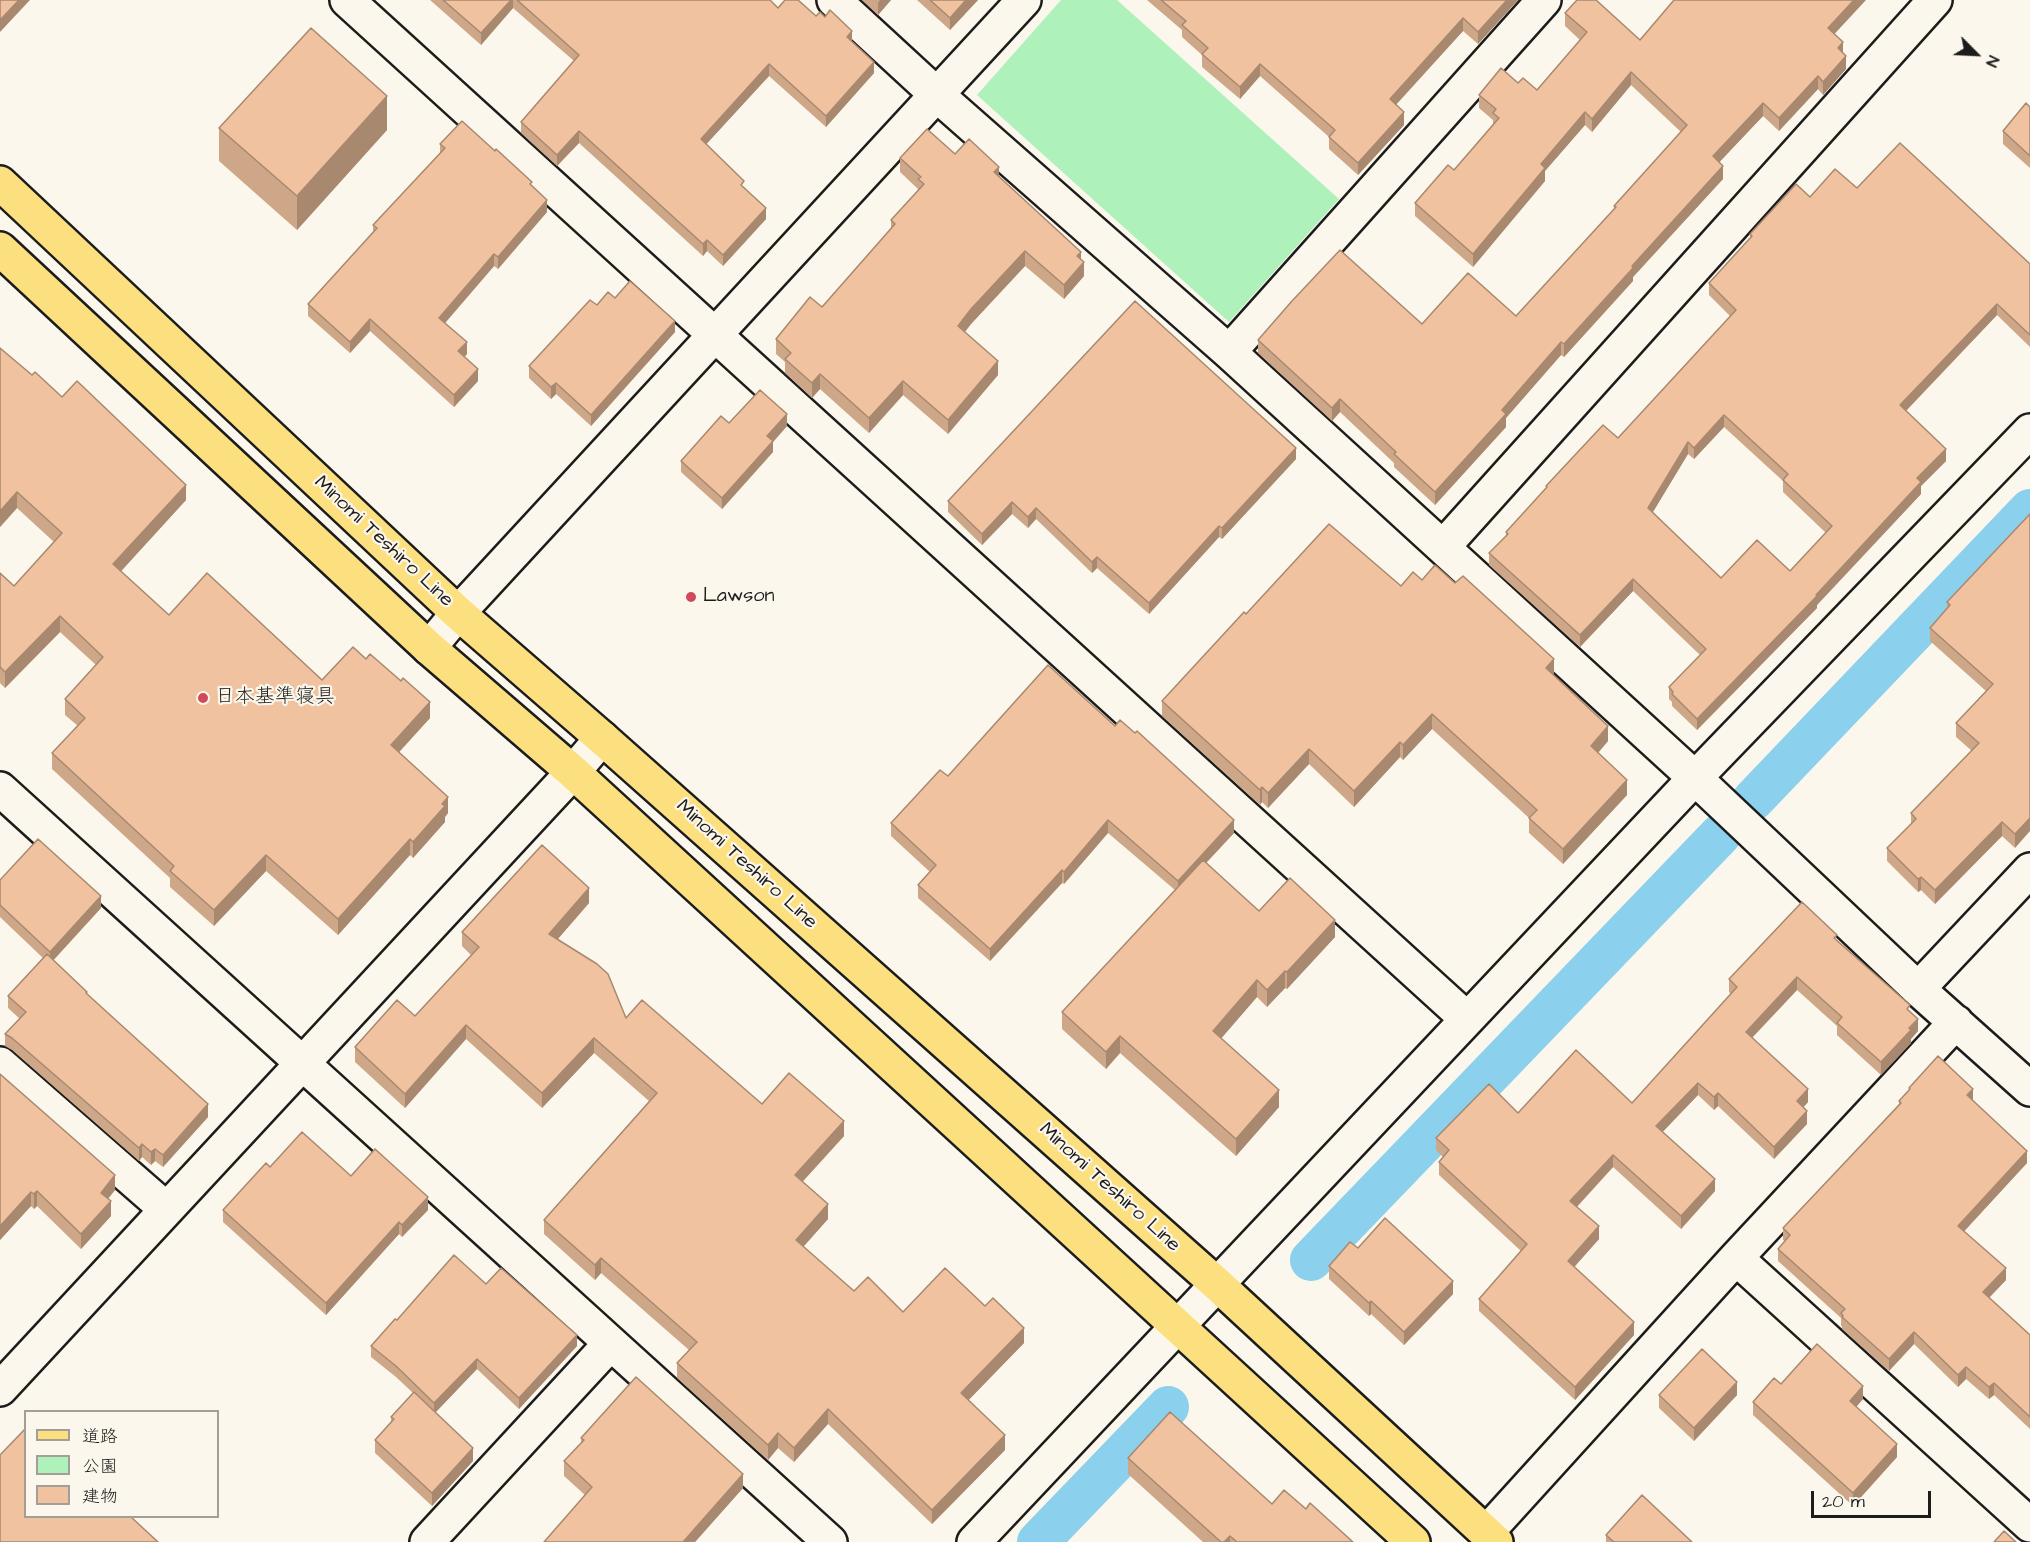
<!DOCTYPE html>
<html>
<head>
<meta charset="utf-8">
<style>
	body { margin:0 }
	#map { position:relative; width:2030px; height:1542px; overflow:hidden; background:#fbf7ec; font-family:"Architects Daughter","Klee One",sans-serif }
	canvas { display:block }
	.legend { position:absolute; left:24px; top:1410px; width:195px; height:108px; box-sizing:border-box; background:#fbf7ec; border:2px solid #a29f99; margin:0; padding:8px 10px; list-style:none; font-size:18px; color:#1c1c1c }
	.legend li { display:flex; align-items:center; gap:12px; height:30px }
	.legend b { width:30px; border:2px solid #a29f99 }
	.north { position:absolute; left:1946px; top:24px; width:60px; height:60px; -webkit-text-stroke:4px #fbf7ec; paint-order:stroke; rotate:114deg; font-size:16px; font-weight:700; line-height:24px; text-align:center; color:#1c1c1c }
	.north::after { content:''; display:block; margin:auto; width:21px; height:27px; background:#1c1c1c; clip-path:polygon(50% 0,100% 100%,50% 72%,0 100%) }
	.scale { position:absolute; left:1811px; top:1491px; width:120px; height:27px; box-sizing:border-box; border:3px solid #1c1c1c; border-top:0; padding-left:8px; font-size:18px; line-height:21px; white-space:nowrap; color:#1c1c1c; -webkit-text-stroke:4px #fbf7ec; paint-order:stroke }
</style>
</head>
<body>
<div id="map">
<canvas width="2030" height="1542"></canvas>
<ul class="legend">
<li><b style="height:8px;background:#fce080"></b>道路</li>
<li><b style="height:16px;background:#aef1ba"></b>公園</li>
<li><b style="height:16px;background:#f0c29f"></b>建物</li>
</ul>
<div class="north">N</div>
<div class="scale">20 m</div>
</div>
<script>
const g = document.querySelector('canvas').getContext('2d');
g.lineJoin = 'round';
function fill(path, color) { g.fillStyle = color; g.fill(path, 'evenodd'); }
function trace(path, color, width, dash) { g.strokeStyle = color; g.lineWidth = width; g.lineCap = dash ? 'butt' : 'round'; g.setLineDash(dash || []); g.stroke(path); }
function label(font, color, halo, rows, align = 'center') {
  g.font = font + ' "Architects Daughter","Klee One",sans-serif'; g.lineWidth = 4.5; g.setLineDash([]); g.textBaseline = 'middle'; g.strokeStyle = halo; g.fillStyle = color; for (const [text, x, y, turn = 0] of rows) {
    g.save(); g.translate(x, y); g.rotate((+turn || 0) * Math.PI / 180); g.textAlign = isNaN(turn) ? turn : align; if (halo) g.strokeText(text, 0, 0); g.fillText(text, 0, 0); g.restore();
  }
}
fill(new Path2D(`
	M1061 0H1117L1339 199 1229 322 977 95Z`), '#aef1ba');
trace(new Path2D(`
	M1753 800 2030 510
	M1311 1260 1720 835
	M1038 1542 1168 1407`), '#8bd0ec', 42);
const minor = new Path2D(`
	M347 0 1467 1019
	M834 0 936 94 1229 352 1695 778 1918 989 2030 1089
	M1229 352 1544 0
	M1443 547 1935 0
	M429 648 458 613 1024 0
	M0 789 830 1542
	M1918 989 2030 870
	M0 1064 166 1209
	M1736 1258 2030 1525
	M0 1389 573 772 602 738
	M1486 1533 1736 1258 1956 1022
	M427 1542 610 1344
	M974 1542 1695 778 2030 431`);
const major = new Path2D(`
	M0 183 458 613 602 738 1218 1285 1496 1542
	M0 249 429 648 573 772 1413 1542`);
trace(minor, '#1c1c1c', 38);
trace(major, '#1c1c1c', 38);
trace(minor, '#fbf7ec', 33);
trace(major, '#fce080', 33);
fill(new Path2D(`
	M430 0H770L778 8 816 16 852 42 874 73 826 127 769 76 706 144 744 188 766 219 723 266 707 251 703 256 579 143 557 166 521 133V122L574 61 513 8 481 45Z
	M862 0H891L878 15Z
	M917 0H978L950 30Z
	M1147 0H1518L1478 44 1463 31 1396 105 1404 125 1358 175 1329 149V137L1260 76 1240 99 1202 67V55L1182 37V30Z
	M1565 13 1640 40 1835 34 1843 54 1846 69 1823 95 1818 89 1779 131 1763 116 1719 162 1723 179 1633 277V281L1564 357 1561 355 1506 418V427L1435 505 1394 467V463L1340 412 1332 421 1258 353V340L1422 324 1516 316 1614 210V206L1681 132 1631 85 1592 132 1585 125 1545 171V181L1473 267 1415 216V203L1454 170 1493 124V120L1479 108V95L1518 83 1537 90 1580 40 1565 26Z
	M2030 107V168L2003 144V131Z
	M219 128 387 130 297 230 219 161Z
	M440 144 532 187 547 212 498 269 494 266 445 323 467 354 464 357 478 381 454 407 370 331 350 353 308 316V304L373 232V225L440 153Z
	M955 154 999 176 1081 259 1084 276 1064 299 1025 266 971 324 965 332 998 375 948 434 903 395 869 433 820 389 812 398 785 373V362L776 354V339L822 307 891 228V220L918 190V189L900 172V158Z
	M1857 188 2030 264V347L1997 315 1906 411 1946 461 1921 486V494L1817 605V608L1697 730 1672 706V702L1669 699V687L1700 655 1633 591 1580 647 1489 565V553L1506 537V532L1546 489V486L1618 438 1730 316 1709 295V283L1750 239V234L1810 197ZM1724 427 1783 481V492L1826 533 1790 571 1721 578 1653 512 1688 454 1694 459Z
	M615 298 675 332 591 426 556 394 551 399 529 378V366L597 305Z
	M32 375 62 397 186 500 121 571 169 615 322 680 430 718 399 752 448 813 445 817V822L413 858 410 855 338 935 266 871 214 926 170 887V878L52 769V753L78 726 65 715V699L96 665 60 632 5 688 0 683V573L14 586 54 542 17 508 0 527Z
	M729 423 787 426 773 442V452L722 509 681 472V461Z
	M1296 459 1222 539 1219 537 1149 614 1097 568 1092 573 1036 519 1028 528 1012 514 982 545 948 512V501Z
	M2030 514 2015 848 2002 836 1935 904 1921 890 1918 892 1887 861V848L1911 824V813L1972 751 1956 737V723L1986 691 1930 641V628L1947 609V602Z
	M1422 580 1554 674 1553 675 1608 741 1598 753 1627 795 1563 864 1529 833V818L1432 729 1403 760 1400 757 1354 807 1309 764 1268 808 1262 802 1260 805 1162 716V701L1246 614 1401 586Z
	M1115 726 1234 833 1206 863 1259 911 1335 937 1287 989 1285 988 1267 1007 1257 997 1221 1038 1279 1107 1236 1156 1120 1053 1106 1069 1062 1029V1012L1175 890 1108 833 1064 884 1062 883 990 961 918 898V885L930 872 891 836V823L948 776Z
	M0 880 101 908 53 960 208 1117 163 1167 155 1161 151 1165 142 1157 139 1161 12 1050 5 1046V1034L20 1019 8 1008V996L43 958 0 917Z
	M589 903 558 939 626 1018 762 1104 844 1136 803 1181 828 1219 803 1247 854 1291 903 1312 1024 1343 968 1400 1005 1450 932 1524 828 1424 794 1462 778 1448 768 1460 677 1378V1363L689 1350 601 1273 595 1280 544 1234V1220L649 1101 594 1053 542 1108 466 1039 405 1108 355 1062V1047L415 1016 471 955 462 946V932Z
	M1837 940 1910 1012 1918 1031 1911 1039V1043L1881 1075 1837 1035V1026L1797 990 1752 1038 1808 1102 1803 1108 1807 1124 1774 1159 1718 1106 1714 1110 1698 1095 1662 1132 1715 1191 1681 1229 1613 1167 1577 1207 1599 1239 1574 1267 1634 1335 1575 1400 1479 1311V1299L1521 1251 1439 1175V1162L1443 1157 1436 1150V1138L1518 1113 1632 1103 1731 994 1729 992V979Z
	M0 1074 115 1190 108 1199 111 1216 81 1249 37 1206 34 1209 31 1206 0 1240Z
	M1909 1088 1973 1101 2027 1163 1964 1231 2006 1280 1989 1298 2030 1335V1429L1994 1395 1989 1399 1966 1379 1958 1387 1914 1344 1889 1371 1842 1329V1327L1841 1325V1318L1778 1261V1249L1785 1241 1783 1240V1228L1899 1104V1101L1909 1090Z
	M270 1167 351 1176 428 1210 402 1237 399 1234 326 1315 223 1222V1210Z
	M1358 1248 1453 1294 1404 1345 1371 1314 1369 1316 1329 1279V1266Z
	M486 1284 577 1346 519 1409 477 1369 435 1413 473 1461 432 1506 375 1453V1440L391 1422V1417L413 1393 396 1377 371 1357V1346L397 1320Z
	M1781 1384 1863 1399 1856 1407 1897 1457 1853 1506 1753 1415V1402Z
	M1659 1395H1737L1694 1441 1659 1408Z
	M581 1438 743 1488 695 1542H544L585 1495 564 1476V1461L581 1443Z
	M1128 1458 1272 1504 1306 1509 1353 1542H1203L1128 1474Z
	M1606 1535 1692 1542H1606Z`), '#cea789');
fill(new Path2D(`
	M19 0H30L0 32V20Z
	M511 0H513V8L481 45V33Z
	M880 0H891L878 15V3Z
	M966 0H978L950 30V18Z
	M1507 0H1518L1478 44V32Z
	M1854 0H1866L1828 41V28Z
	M1463 18V31L1390 111V99Z
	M852 31V42L847 37Z
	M1843 42V55L1838 48Z
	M1846 56V69L1823 95V82Z
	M874 62V73L826 127V116Z
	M769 64V76L701 150V139Z
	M1260 64V76L1240 99V87Z
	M1631 72V85L1592 132V119Z
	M1818 76V89L1779 131V118Z
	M387 96V130L297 230V196Z
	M1763 103V116L1713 169V156Z
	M1404 112V125L1358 175V163Z
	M1585 112V125L1545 171V181L1473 267V254L1541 164Z
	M579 131V143L557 166V155Z
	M1723 166V179L1633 277V281L1564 357V344L1632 266Z
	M999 167V182L994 172Z
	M547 200V212L498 269V257Z
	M766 208V219L723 266V255Z
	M707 240V251L703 256V244Z
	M1025 251V266L971 324 958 340V326L971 309Z
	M1081 252V266L1084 262V276L1064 299V285L1077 256Z
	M494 254V266L439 330V318Z
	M1997 304V315L1900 417V405Z
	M370 319V331L350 353V342Z
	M675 321V332L591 426V415Z
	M467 342V354L458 363V351Z
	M1561 342V355L1506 418V427L1435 505V492L1502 410Z
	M998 361V375L948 434V420Z
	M478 369V381L454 407V395Z
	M820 374V389L812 398V383Z
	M903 381V395L869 433V418Z
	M556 383V394L551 399V387Z
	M1340 399V412L1332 421V408Z
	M787 414V426L773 442V452L722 509V498L767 436Z
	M1724 415V427L1694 459V448Z
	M1688 442V454L1648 520V508Z
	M1296 448V459L1222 539V528Z
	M1946 449V461L1921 486V494L1817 605V608L1697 730V719L1816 595 1917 478Z
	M186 485V500L113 580V564Z
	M17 492V508L0 527V511Z
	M1012 502V514L982 545V534Z
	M1036 508V519L1028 528V517Z
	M1219 526V537L1149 614V603Z
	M1097 557V568L1092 573V562Z
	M1633 579V591L1580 647V635Z
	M60 616V632L5 688V672Z
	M1554 659V674L1546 683V668Z
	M430 702V718L391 761V745Z
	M1432 714V729L1403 760V745Z
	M1608 726V741L1591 761V746Z
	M1400 742V757L1354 807V791Z
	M1309 749V764L1268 808V793Z
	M1627 780V795L1563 864V849Z
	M1262 787V802L1260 805V790Z
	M448 797V813L445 817V822L413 858V842Z
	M2030 818V831L2015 848V834Z
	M1108 820V833L1064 884V872Z
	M1234 820V833L1178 893V881Z
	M2002 822V836L1935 904V890Z
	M410 839V855L338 935V919Z
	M266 855V871L214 926V910Z
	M1062 870V883L990 961V949Z
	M1921 877V890L1918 892V879Z
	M589 888V903L549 949V934Z
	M101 896V908L50 964V952Z
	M1335 920V937L1287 989V972Z
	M1285 971V988L1267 1007V990Z
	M1797 977V990L1746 1044V1032Z
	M1257 980V997L1213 1048V1031Z
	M1918 1019V1031L1911 1039V1043L1881 1075V1062Z
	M466 1025V1039L405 1108V1094Z
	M1120 1036V1053L1106 1069V1052Z
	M594 1038V1053L542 1108V1093Z
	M1698 1083V1095L1656 1139V1126Z
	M1808 1089V1102L1797 1114V1101Z
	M1973 1089V1101L1967 1095Z
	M1279 1090V1107L1236 1156V1139Z
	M1718 1093V1106L1714 1110V1097Z
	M208 1104V1117L163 1167V1155Z
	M1807 1111V1124L1774 1159V1147Z
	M844 1121V1136L795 1190V1175Z
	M142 1144V1157L139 1161V1148Z
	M155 1149V1161L151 1165V1152Z
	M2027 1151V1163L1958 1238V1226Z
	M1613 1155V1167L1570 1214V1201Z
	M115 1175V1190L101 1207V1193Z
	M1715 1179V1191L1681 1229V1216Z
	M37 1191V1206L34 1209V1194Z
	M31 1192V1206L0 1240V1226Z
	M428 1197V1210L402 1237V1225Z
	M111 1201V1216L81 1249V1234Z
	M828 1204V1219L796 1255V1240Z
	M399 1222V1234L326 1315V1303Z
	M1599 1226V1239L1568 1274V1261Z
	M601 1258V1273L595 1280V1265Z
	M2006 1268V1280L1983 1304V1292Z
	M1453 1281V1294L1404 1345V1332Z
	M1371 1301V1314L1369 1316V1303Z
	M1634 1322V1335L1575 1400V1387Z
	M1024 1328V1343L961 1408V1393Z
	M1914 1332V1344L1889 1371V1359Z
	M577 1335V1346L519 1409V1398Z
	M477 1359V1369L434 1414V1403Z
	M1966 1367V1379L1958 1387V1375Z
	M1737 1382V1395L1694 1441V1428Z
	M1994 1383V1395L1989 1399V1387Z
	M1863 1386V1399L1850 1414V1401Z
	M828 1409V1424L794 1462V1448Z
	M778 1433V1448L768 1460V1445Z
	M1005 1435V1450L932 1524V1510Z
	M1897 1444V1457L1853 1506V1493Z
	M473 1448V1461L432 1506V1493Z
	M743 1474V1488L695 1542H683Z
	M1230 1536V1542H1224Z`), '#a8886f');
const building = new Path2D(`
	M0 0H19L0 20Z
	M443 0H511L481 33Z
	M517 0H770L778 8 785 0H798L816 16 820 12 825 17 830 10 852 31 847 37 874 62 826 116 769 64 701 139 744 181 741 185 766 208 723 255 707 240 703 244 579 131 557 155 521 122 579 55Z
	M930 0H966L950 18Z
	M1161 0H1507L1478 32 1463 18 1390 99 1404 112 1358 163 1329 137 1335 130 1260 64 1240 87 1202 54 1208 48 1182 25 1186 21Z
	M1577 0H1596L1640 40 1674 0H1854L1828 28 1843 42 1838 48 1846 56 1823 82 1818 76 1779 118 1763 103 1713 156 1723 166 1632 266 1633 268 1564 344 1561 342 1502 410 1506 414 1435 492 1394 454 1396 452 1340 399 1332 408 1258 340 1292 301 1340 250 1422 324 1468 273 1516 316 1616 207 1614 206 1687 125 1631 72 1592 119 1585 112 1541 164 1545 168 1473 254 1415 203 1448 165 1454 170 1499 118 1493 113 1496 109 1479 95 1501 68 1518 83 1523 78 1537 90 1587 32 1565 13Z
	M311 28 387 96 297 196 219 128Z
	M2026 103 2030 107V156L2003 131Z
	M462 121 495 151 496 149 532 182 530 184 547 200 498 257 494 254 439 318 467 342 458 351 478 369 454 395 370 319 350 342 308 304 377 228 373 225 445 148 440 144Z
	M927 129 955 154 969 139 999 167 994 172 1081 252 1077 256 1084 262 1064 285 1025 251 971 309 958 326 998 361 948 420 903 381 869 418 820 374 812 383 785 359 791 353 776 339 810 297 822 307 895 224 891 220 924 184 918 179 921 177 900 158Z
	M1900 143 2030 264V335L1997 304 1900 405 1946 449 1917 478 1921 482 1816 595 1817 596 1697 719 1672 694 1673 692 1669 687 1706 649 1633 579 1580 635 1489 553 1508 534 1506 532 1547 487 1546 486 1603 425 1618 438 1736 310 1709 283 1752 236 1750 234 1796 184 1810 197 1835 169 1857 188ZM1724 415 1788 474 1783 480 1832 526 1790 571 1757 540 1721 578 1648 508 1688 442 1694 448Z
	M630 281 675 321 591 415 556 383 551 387 529 366 590 300 597 305 608 292 615 298Z
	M1135 301 1296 448 1222 528 1219 526 1149 603 1097 557 1092 562 1036 508 1028 517 1012 502 982 534 948 501Z
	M0 348 32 375 35 372 62 397 77 381 186 485 113 564 169 615 207 573 322 680 353 647 366 659 370 654 401 681 403 678 430 702 391 745 448 797 442 804 445 806 413 842 410 839 338 919 266 855 214 910 170 871 174 866 52 753 85 718 65 699 103 657 60 616 5 672 0 667V573L14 586 62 533 17 492 0 511Z
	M760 390 787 414 767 436 773 441 722 498 681 461 721 416 729 423Z
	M2030 514V818L2015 834 2002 822 1935 890 1921 877 1918 879 1887 848 1916 819 1911 813 1979 743 1956 723 1993 684 1930 628 1950 605 1947 602Z
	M1329 524 1401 586 1413 572 1422 580 1435 565 1455 583 1463 576 1554 659 1546 668 1608 726 1591 746 1627 780 1563 849 1529 818 1537 810 1432 714 1403 745 1400 742 1354 791 1309 749 1268 793 1262 787 1260 790 1162 701 1244 612 1246 614Z
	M1048 665 1115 726 1120 720 1135 733 1137 731 1234 820 1178 881 1108 820 1064 872 1062 870 990 949 918 885 936 865 891 823 940 770 948 776Z
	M38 839 101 896 50 952 0 905V880Z
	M542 845 589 888 549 934 597 964 608 974 626 1018 642 1000 762 1104 789 1073 844 1121 795 1175 828 1204 796 1240 854 1291 868 1277 903 1312 945 1268 985 1306 993 1298 1024 1328 961 1393 1005 1435 932 1510 828 1409 794 1448 778 1433 768 1445 677 1363 697 1342 601 1258 595 1265 544 1220 657 1093 594 1038 542 1093 466 1025 405 1094 355 1047 397 1000 415 1016 452 976 479 947 462 932Z
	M1203 860 1259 911 1290 878 1335 920 1287 972 1285 971 1267 990 1257 980 1213 1031 1279 1090 1236 1139 1120 1036 1106 1052 1062 1012Z
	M1802 902 1837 935 1834 938 1910 1005 1907 1009 1918 1019 1909 1028 1911 1030 1881 1062 1837 1023 1842 1017 1797 977 1746 1032 1808 1089 1797 1101 1807 1111 1774 1147 1718 1093 1714 1097 1698 1083 1656 1126 1715 1179 1681 1216 1613 1155 1570 1201 1599 1226 1568 1261 1634 1322 1575 1387 1479 1299 1527 1244 1439 1162 1449 1150 1436 1138 1489 1084 1518 1113 1576 1050 1632 1103 1737 987 1729 979Z
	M47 954 87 992 86 993 208 1104 163 1155 155 1149 151 1152 142 1144 139 1148 12 1038 5 1034 26 1012 8 996Z
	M1938 1056 1973 1089 1967 1095 2027 1151 1958 1226 2006 1268 1983 1292 2030 1335V1417L1994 1383 1989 1387 1966 1367 1958 1375 1914 1332 1889 1359 1842 1317 1843 1316 1841 1313 1845 1309 1778 1249 1790 1235 1783 1228 1901 1103 1899 1101 1910 1089 1909 1088Z
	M0 1074 115 1175 101 1193 111 1201 81 1234 37 1191 34 1194 31 1192 0 1226Z
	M302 1132 351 1176 375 1149 428 1197 402 1225 399 1222 326 1303 223 1210 266 1163 270 1167Z
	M1385 1218 1453 1281 1404 1332 1371 1301 1369 1303 1329 1266 1350 1242 1358 1248Z
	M454 1255 486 1284 501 1268 577 1335 519 1398 477 1359 434 1403 396 1366 371 1346 395 1319 397 1320Z
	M1817 1344 1863 1386 1850 1401 1897 1444 1853 1493 1753 1402 1774 1378 1781 1384Z
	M1702 1349 1737 1382 1694 1428 1659 1395Z
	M636 1377 743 1474 683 1542H544L592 1487 564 1461 584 1440 581 1438Z
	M414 1392 473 1448 432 1493 375 1440 394 1419 391 1417Z
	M1170 1412 1272 1504 1284 1490 1306 1509 1310 1503 1353 1542H1237L1230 1536 1224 1542H1221L1128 1458Z
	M26 1428V1516H130L158 1542H0V1455Z
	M1642 1495 1692 1542H1614L1606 1535Z
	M2004 1531 2016 1542H1994Z`);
fill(building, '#f0c29f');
trace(building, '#a8886f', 1.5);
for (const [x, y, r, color] of [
	[691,597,6,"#d1495b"],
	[203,698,6,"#d1495b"]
]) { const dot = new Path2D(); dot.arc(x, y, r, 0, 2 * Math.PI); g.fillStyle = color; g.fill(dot); trace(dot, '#fbf7ec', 2); }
label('20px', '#1c1c1c', '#fbf7ec', [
	["Minomi Teshiro Line",383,542,43],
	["Minomi Teshiro Line",746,865,42],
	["Minomi Teshiro Line",1109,1188,42]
]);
label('20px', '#1c1c1c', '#fbf7ec', [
	["Lawson",703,597],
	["日本基準寝具",215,698]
], 'left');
</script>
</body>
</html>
